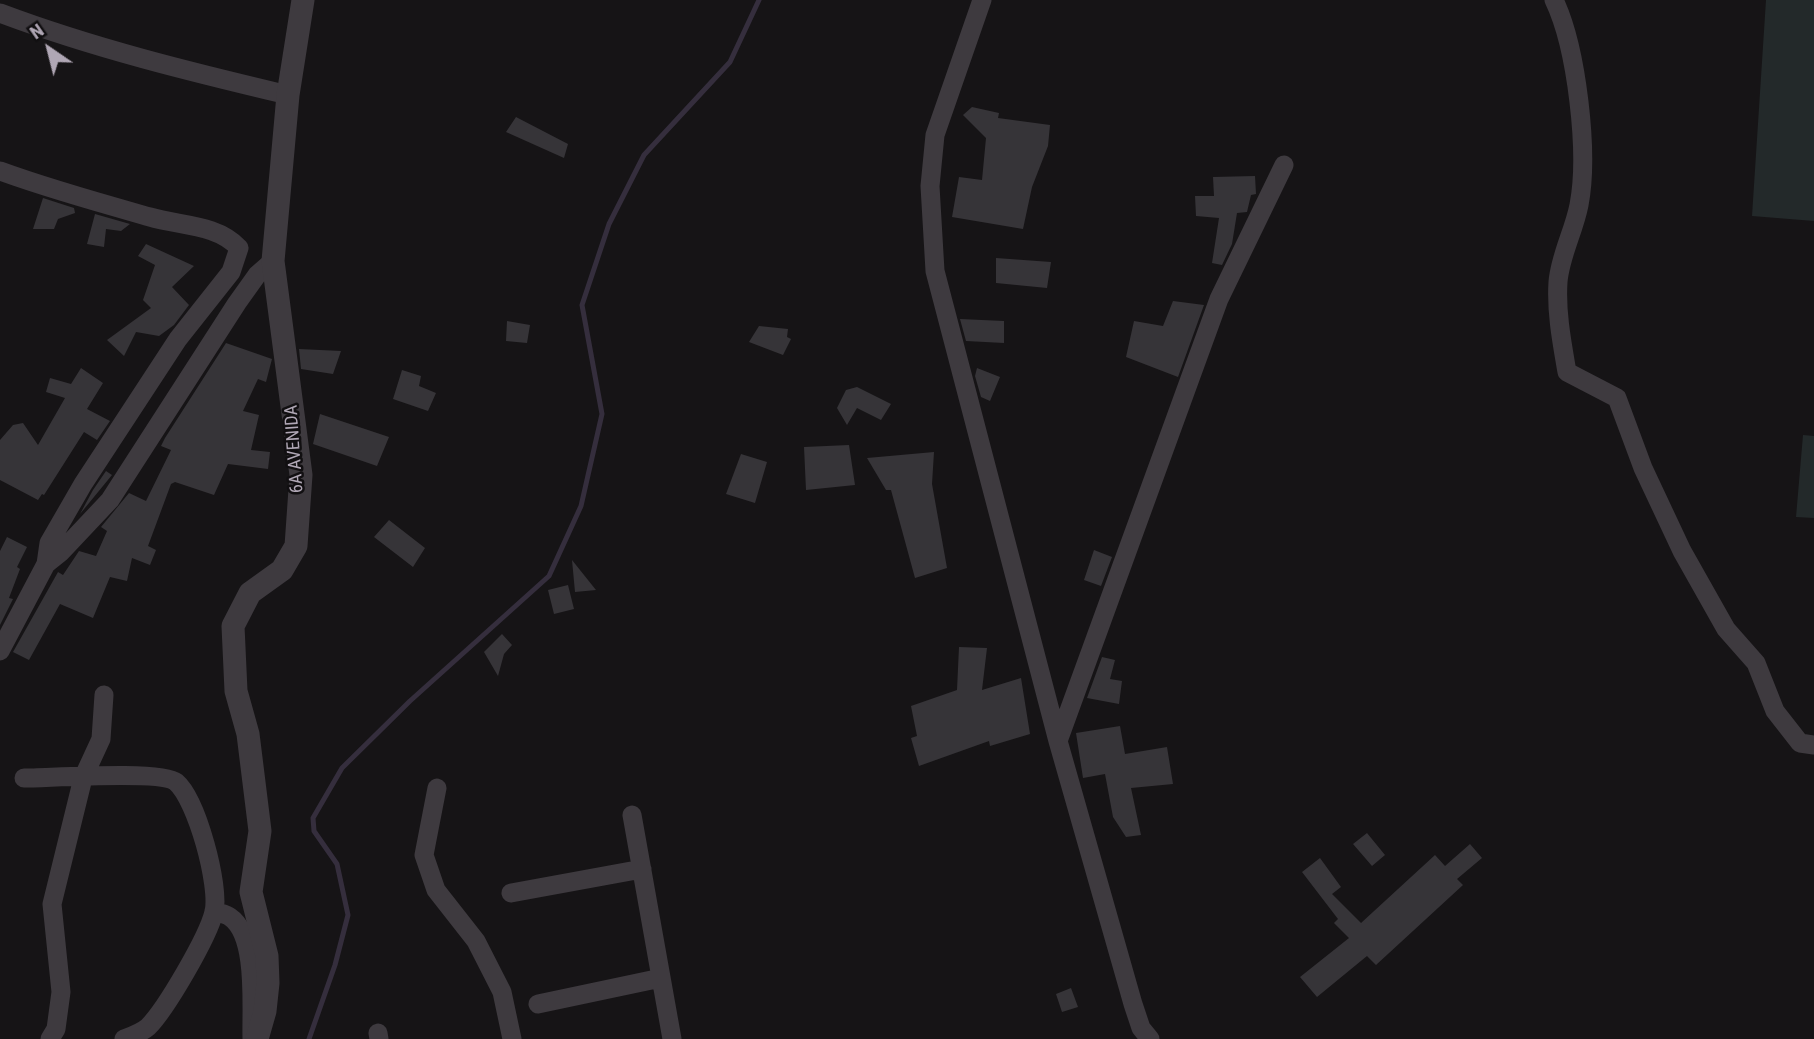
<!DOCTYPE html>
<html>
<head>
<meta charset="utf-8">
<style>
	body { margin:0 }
	#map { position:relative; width:1814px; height:1039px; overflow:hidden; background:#161416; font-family:"Roboto Condensed",sans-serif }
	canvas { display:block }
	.north { position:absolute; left:14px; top:14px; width:70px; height:70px; -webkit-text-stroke:5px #110f11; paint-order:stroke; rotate:325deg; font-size:19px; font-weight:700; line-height:28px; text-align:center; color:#b0a7b5 }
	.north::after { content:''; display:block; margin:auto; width:24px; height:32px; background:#b0a7b5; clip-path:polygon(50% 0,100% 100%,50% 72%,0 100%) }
</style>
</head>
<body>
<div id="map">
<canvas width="1814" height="1039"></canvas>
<div class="north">N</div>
</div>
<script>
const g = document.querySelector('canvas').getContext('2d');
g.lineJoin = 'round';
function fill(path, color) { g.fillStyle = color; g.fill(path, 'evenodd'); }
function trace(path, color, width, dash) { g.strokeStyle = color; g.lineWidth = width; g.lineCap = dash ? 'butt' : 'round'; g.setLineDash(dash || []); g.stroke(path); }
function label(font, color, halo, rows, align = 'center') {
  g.font = font + ' "Roboto Condensed",sans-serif'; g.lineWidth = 5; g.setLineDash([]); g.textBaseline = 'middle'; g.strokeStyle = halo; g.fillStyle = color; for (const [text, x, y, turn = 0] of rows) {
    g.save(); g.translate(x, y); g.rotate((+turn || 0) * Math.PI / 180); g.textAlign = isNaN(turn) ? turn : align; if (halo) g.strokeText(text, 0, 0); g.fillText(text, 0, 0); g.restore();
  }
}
fill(new Path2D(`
	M1766 0H1814V221L1752 216Z
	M1803 435 1814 436V518L1796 517Z`), '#23292a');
trace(new Path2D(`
	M309 1039 335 965 348 915 337 864 314 831 313 818 342 768 410 701 549 576 581 506 602 414 582 305 609 224 644 155 730 62 759 0`), '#352e3d', 5);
fill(new Path2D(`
	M972 107 999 113 998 118 1050 125 1048 146 1032 187 1023 229 952 217 959 177 982 180 986 138 963 115Z
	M516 117 568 144 564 158 506 132Z
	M1255 176 1256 194 1251 195 1247 212 1237 213 1232 244 1222 265 1212 263 1219 218 1196 216 1195 196H1214L1213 177Z
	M43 198 74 208 75 213 58 219 54 229H33Z
	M95 214 130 224 121 231 106 229 104 247 87 244Z
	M146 244 194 266 172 287 189 305 174 325 159 336 136 332 124 356 107 340 151 308 143 300 155 265 138 256Z
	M996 258 1051 262 1047 288 996 283Z
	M1173 301 1204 305 1178 377 1126 357 1134 321 1163 326Z
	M960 319 1004 321V343L966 341Z
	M507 321 530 325 527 343 506 341Z
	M759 326 788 329 787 337 791 339 783 355 749 342Z
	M226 343 272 359 266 382 258 379 243 411 259 415 251 450 270 452 268 469 228 464 214 495 175 482 171 484 148 546 156 550 150 565 132 558 127 581 110 577 93 618 60 604 29 660 13 652 58 572 63 575 79 551 96 556 107 531 101 527 129 493 146 501 171 450 161 446 165 438Z
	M299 349 341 351 333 374 301 369Z
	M81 368 103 383 87 409 110 421 97 440 84 432 44 495 42 494 38 500 0 480V440L13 425 23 423 38 445 65 398 46 392 50 378 71 384Z
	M977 368 1000 377 990 401 981 397 975 376Z
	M402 370 421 376 419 386 436 393 428 411 393 399Z
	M857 387 891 404 881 420 857 408 847 425 837 408 846 390Z
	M320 414 389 437 377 466 313 444Z
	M849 445 855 485 806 490 804 447Z
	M934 452 932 484 947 568 915 578 891 490H886L867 458Z
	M741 454 767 462 755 503 726 494Z
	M106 471 112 475 80 514 93 490Z
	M389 520 425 548 413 567 374 537Z
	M7 537 27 547 17 567 20 569 9 598 13 599 0 625V551Z
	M1094 550 1112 557 1101 586 1084 580Z
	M572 560 596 590 575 592Z
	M568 585 574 609 554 614 548 590Z
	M502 634 512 645 504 654 498 676 484 652Z
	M959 647 987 648 982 690 1021 678 1030 734 990 746 989 741 919 766 911 738 917 736 911 706 957 690Z
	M1102 657 1115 660 1110 679 1122 681 1119 704 1087 698Z
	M1120 726 1125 754 1167 747 1173 784 1131 788 1141 835 1126 837 1113 817 1105 774 1083 778 1076 733Z
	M1367 833 1385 855 1372 866 1353 844Z
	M1470 844 1482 858 1457 879 1463 885 1376 965 1367 956 1317 997 1300 977 1349 938 1334 923 1338 919 1302 872 1320 858 1341 887 1332 894 1361 923 1435 855 1445 866Z
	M1071 988 1078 1007 1062 1012 1056 994Z`), '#363438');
trace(new Path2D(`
	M982 0 935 135 930 186 935 271 1058 741 1133 1004 1141 1028 1150 1039
	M1554 0C1577 48 1589 153 1579 205 1574 231 1560 256 1558 282 1556 312 1562 343 1567 372L1617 398 1643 468 1682 551 1726 629 1756 663 1775 711 1800 743 1814 745
	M0 13C93 48 191 72 288 95
	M0 171C49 189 100 203 150 217 180 226 217 224 239 248L231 272 178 339 83 484 49 543 46 564
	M0 651 46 564 61 552 110 500 237 303 257 275 273 261
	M1058 741 1219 299 1284 165
	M24 778C49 778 162 770 176 782 197 800 220 886 214 912 208 937 166 1009 148 1027 141 1033 132 1036 124 1039
	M437 788 424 855 436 890 476 941 502 992 512 1039
	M632 815 672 1039
	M511 893 642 869
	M214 911C219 913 226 914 230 917 258 936 251 1008 252 1039
	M538 1004 661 978
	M378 1033 379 1039
	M50 1039 56 1029 61 992 52 904 83 778 101 739 104 695`), '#3e3a3f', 19);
trace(new Path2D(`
	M257 1039 265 1011 268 983 267 956 251 892 260 831 248 734 236 691 233 626 250 593 282 570 296 546 301 475 273 261 288 95 303 0`), '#3e3a3f', 23);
label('18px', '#b0a7b5', '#110f11', [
	["6A AVENIDA",295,449,-94]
]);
</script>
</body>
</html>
